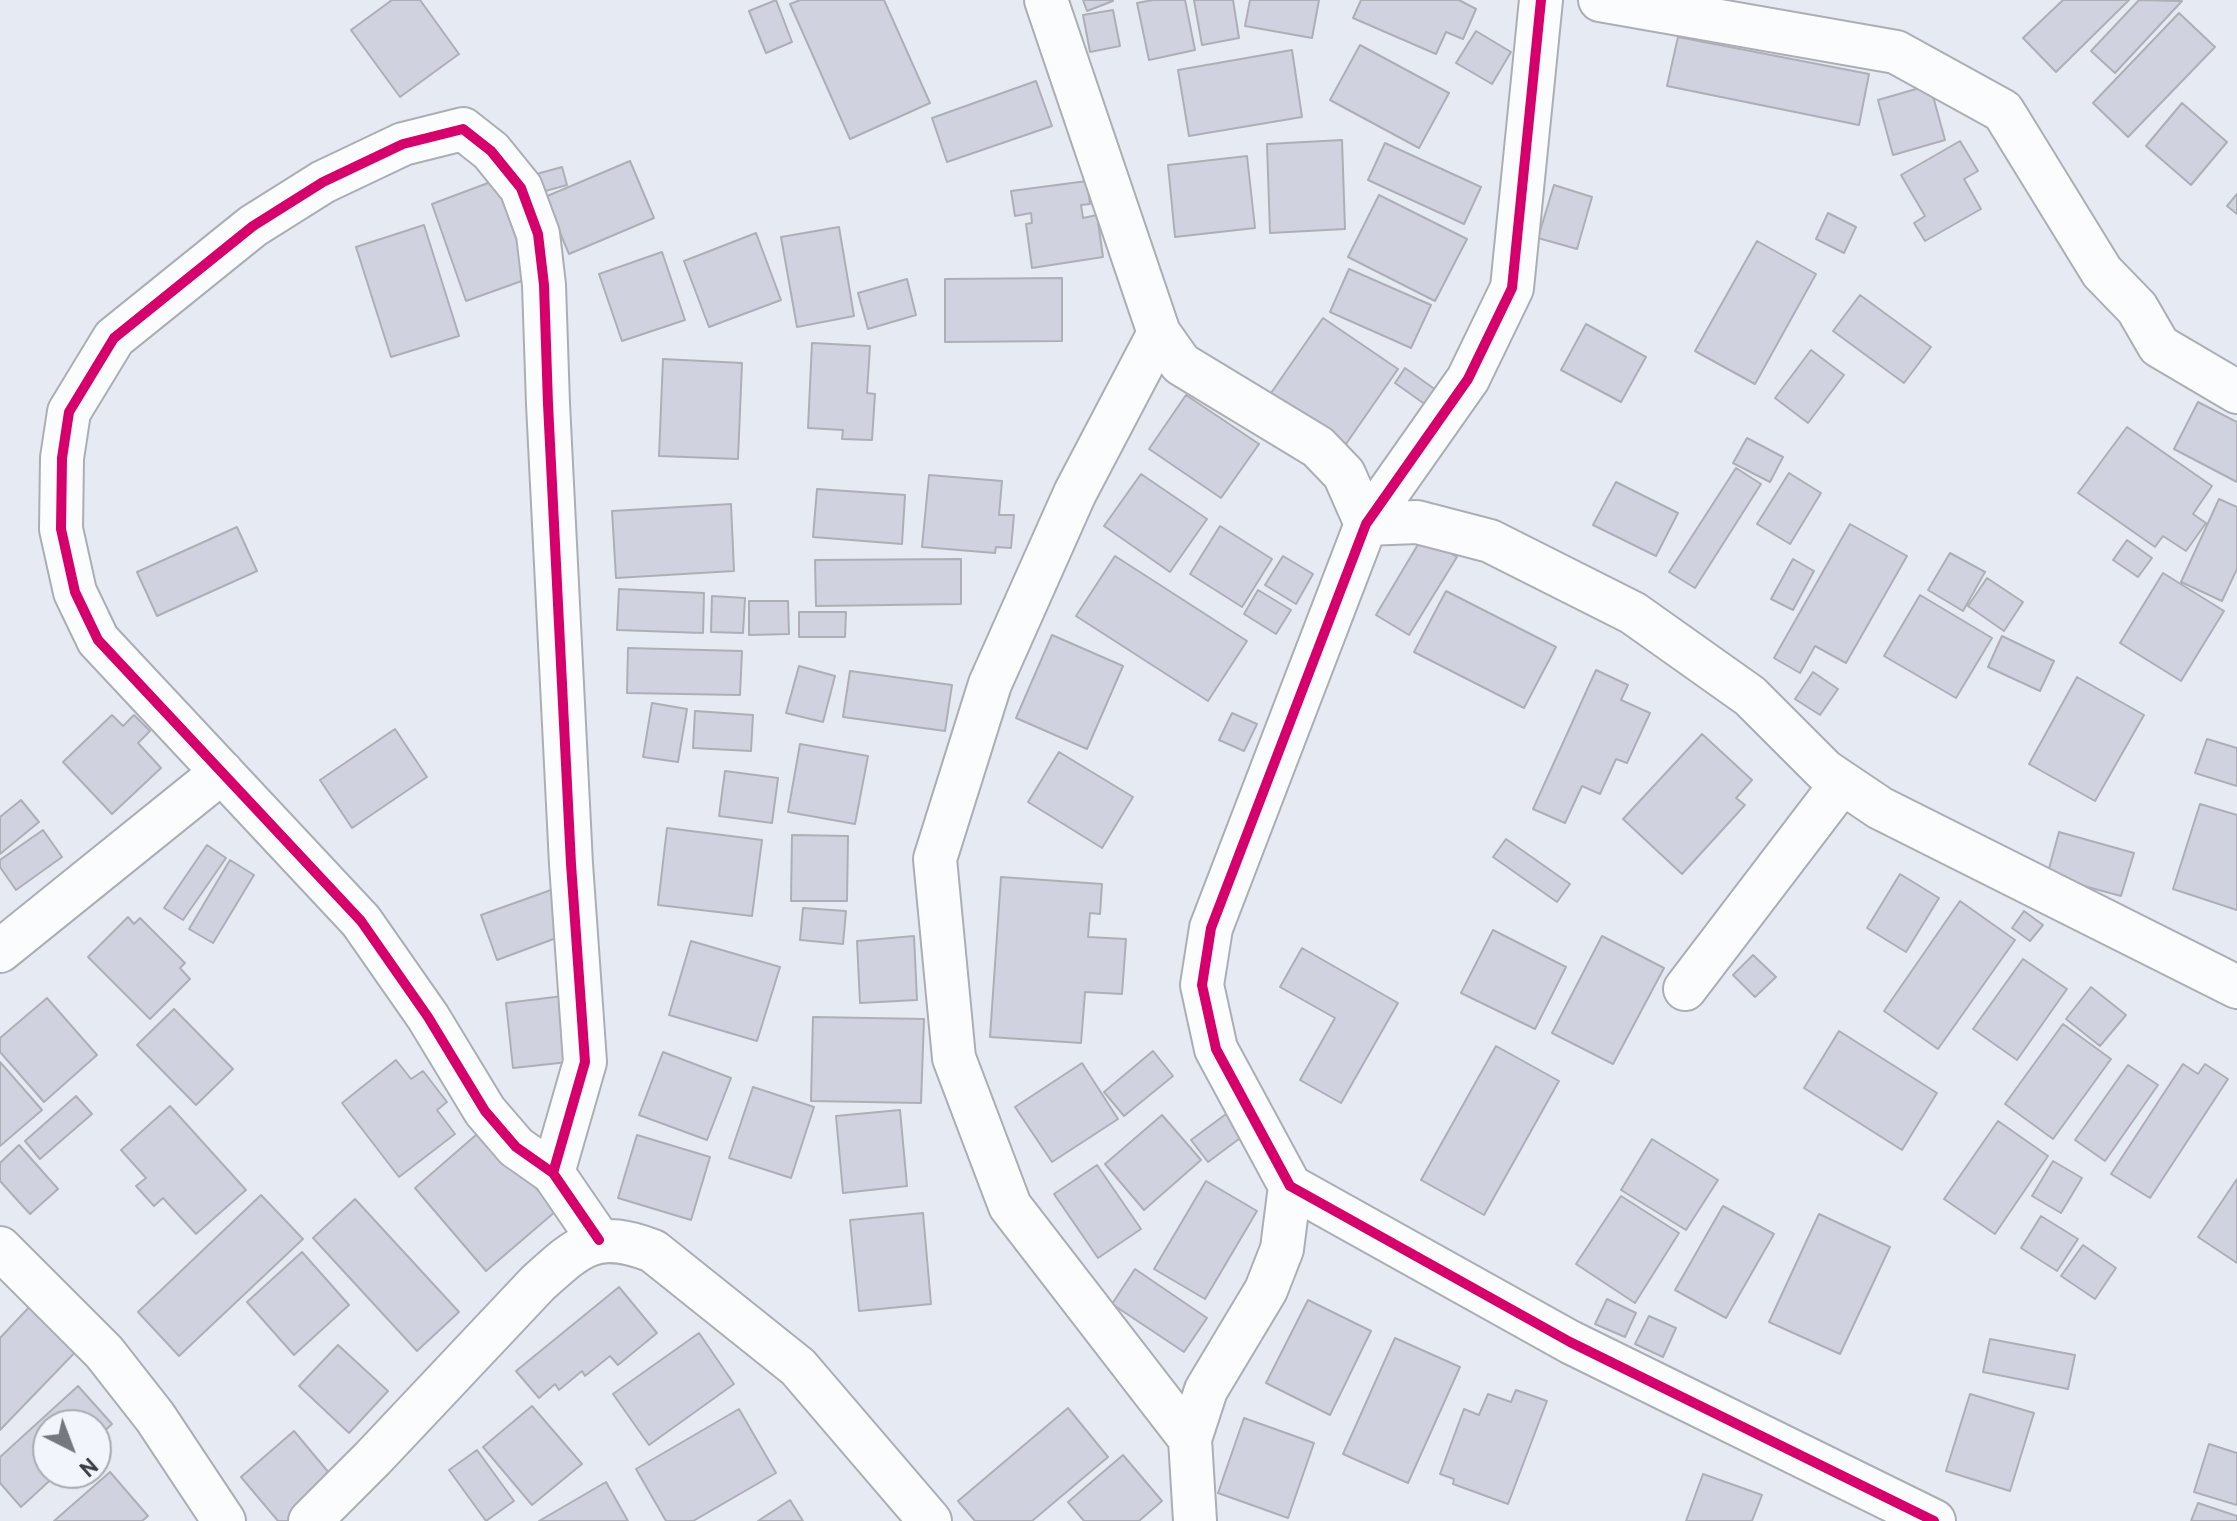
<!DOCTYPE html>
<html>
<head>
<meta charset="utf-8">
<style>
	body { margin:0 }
	#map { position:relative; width:2237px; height:1521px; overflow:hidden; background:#e6eaf3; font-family:Overpass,sans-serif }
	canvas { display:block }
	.north { position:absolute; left:32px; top:1409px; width:80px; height:80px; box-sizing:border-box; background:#f2f5fc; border:2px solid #a8abb2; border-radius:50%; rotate:138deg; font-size:22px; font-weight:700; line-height:32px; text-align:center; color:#393b42 }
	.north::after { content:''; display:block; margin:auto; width:28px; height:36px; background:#767880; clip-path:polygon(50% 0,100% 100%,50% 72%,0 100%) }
</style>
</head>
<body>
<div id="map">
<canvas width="2237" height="1521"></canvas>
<div class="north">N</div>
</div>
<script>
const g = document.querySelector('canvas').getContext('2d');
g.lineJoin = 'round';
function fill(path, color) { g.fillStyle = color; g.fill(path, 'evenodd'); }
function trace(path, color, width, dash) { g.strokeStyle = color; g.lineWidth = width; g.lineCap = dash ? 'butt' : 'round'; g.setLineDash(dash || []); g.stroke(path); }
const building = new Path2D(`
	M392 0H420L459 54 400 97 351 30Z
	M776 0 792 42 766 53 749 11Z
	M800 0H884L930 103 850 139 790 4Z
	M1083 0H1113V1L1087 11Z
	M1153 0H1185L1195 50 1149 60 1137 3Z
	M1194 0H1233L1239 38 1202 45Z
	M1250 0H1319L1312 38 1245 26Z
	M1361 0H1459L1476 9 1463 39 1446 32 1436 54 1353 18Z
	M2063 0H2129L2056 72 2023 38Z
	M2139 0 2182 1 2115 73 2091 51Z
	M1113 10 1120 46 1090 52 1083 15Z
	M2179 13 2215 47 2128 137 2093 103Z
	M1476 31 1511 52 1492 84 1456 63Z
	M1678 37 1869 74 1859 125 1667 86Z
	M1360 45 1449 93 1419 148 1330 100Z
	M1292 50 1302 117 1189 136 1178 70Z
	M1036 81 1052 126 947 162 932 118Z
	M1930 85 1945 140 1893 155 1878 100Z
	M2182 103 2227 142 2191 185 2146 146Z
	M1342 140 1345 229 1270 233 1267 144Z
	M1960 141 1978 171 1964 179 1981 209 1925 241 1914 223 1925 216 1901 175Z
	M1385 143 1481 187 1464 224 1368 180Z
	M1247 156 1255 228 1175 237 1168 165Z
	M630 161 654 218 569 254 545 197Z
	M562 167 567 185 538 193 533 175Z
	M496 180 530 278 466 301 432 204Z
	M1087 181 1090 204 1081 205 1083 218 1097 215 1103 257 1032 268 1026 224 1032 223 1031 213 1015 216 1011 191Z
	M1554 185 1592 197 1577 249 1538 238Z
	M2237 194V214L2227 206Z
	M1379 195 1467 239 1435 301 1348 257Z
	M1828 213 1856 227 1844 253 1816 239Z
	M424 225 459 336 391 357 356 247Z
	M839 227 854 316 797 327 781 237Z
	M756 233 781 300 709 327 684 261Z
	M1757 241 1816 274 1755 384 1695 351Z
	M662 252 685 320 622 341 599 274Z
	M1349 269 1431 305 1411 348 1330 312Z
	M1062 278V341L945 342V279Z
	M907 279 916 315 868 329 858 293Z
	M1860 295 1931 347 1904 383 1833 331Z
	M1323 318 1398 369 1346 444 1271 393Z
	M1586 324 1646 357 1621 402 1561 370Z
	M812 343 870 346 867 393 875 394 872 440 842 439 843 430 808 428Z
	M1811 350 1844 375 1808 423 1775 398Z
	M663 359 742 363 738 459 659 456Z
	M1405 368 1436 390 1426 405 1395 383Z
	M1186 395 1259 444 1221 498 1149 449Z
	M2198 402 2237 422V482L2174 449Z
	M2127 427 2212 486 2193 514 2206 523 2186 551 2163 536 2155 547 2078 493Z
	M1747 438 1783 457 1770 482 1733 463Z
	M1736 468 1761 484 1695 588 1669 572Z
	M1789 473 1821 493 1790 544 1757 524Z
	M1141 474 1207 519 1170 572 1104 526Z
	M929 475 1002 481 999 515H1014L1011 548 996 547 995 553 922 547Z
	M1616 482 1678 513 1656 556 1593 525Z
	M817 489 905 495 902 544 813 537Z
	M2219 499 2237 507V569L2222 601 2181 582Z
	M731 504 734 571 616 578 612 511Z
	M1850 524 1907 556 1846 663 1815 646 1800 673 1774 658Z
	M1220 526 1272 559 1242 607 1190 574Z
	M237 527 257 571 157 616 137 572Z
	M1423 536 1457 557 1409 635 1376 615Z
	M2127 540 2152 558 2138 577 2113 560Z
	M1950 553 1985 572 1963 611 1928 590Z
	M1115 556 1247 641 1208 701 1076 616Z
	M1283 556 1313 574 1296 604 1265 585Z
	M961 559V604L816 606 815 560Z
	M1793 559 1814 571 1793 610 1771 599Z
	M2163 573 2224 611 2181 681 2120 643Z
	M1987 578 2023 602 2004 631 1968 606Z
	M619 589 704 593 703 633 617 630Z
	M1258 590 1291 610 1276 634 1244 614Z
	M1446 591 1556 647 1524 708 1414 652Z
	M1920 595 1992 638 1956 698 1884 656Z
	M712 596 745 598 743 633 711 632Z
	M749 601H788L789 634 749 635Z
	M799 612H846L845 637H799Z
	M1052 635 1123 666 1087 749 1016 718Z
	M2002 636 2054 661 2040 691 1988 667Z
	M628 648 742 651 740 695 627 693Z
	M799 666 835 676 823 722 786 713Z
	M1596 670 1628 685 1621 700 1650 713 1627 763 1616 759 1600 794 1582 786 1565 823 1533 809Z
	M850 671 952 685 945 731 843 717Z
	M1813 672 1838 689 1820 715 1795 699Z
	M2077 677 2144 715 2095 801 2029 764Z
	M652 703 687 709 678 762 643 757Z
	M695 711 753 715 751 751 693 748Z
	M1232 713 1257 724 1244 751 1219 740Z
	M112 715 123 726 134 715 150 731 138 743 161 768 112 814 63 762Z
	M395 729 427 777 352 828 320 780Z
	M1702 734 1752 780 1736 798 1745 805 1682 874 1623 819Z
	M2207 739 2237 748V786L2195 773Z
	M800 744 868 756 855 824 788 812Z
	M1059 752 1133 797 1102 848 1028 802Z
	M725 771 778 778 772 823 719 816Z
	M21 800 39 822 0 854V817Z
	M2200 804 2237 815V910L2173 889Z
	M667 828 762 840 752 916 658 905Z
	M43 830 62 857 16 890 0 867V860Z
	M2059 832 2134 853 2121 896 2047 876Z
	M792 835 848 836 847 901H791Z
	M1506 839 1570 884 1557 902 1493 857Z
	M207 845 226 858 183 920 164 908Z
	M230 860 254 875 213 943 189 929Z
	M1900 874 1939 898 1906 952 1867 928Z
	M1001 877 1102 884 1100 914 1090 913 1088 937 1126 939 1122 994 1085 992 1081 1043 990 1037Z
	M551 890 567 934 497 960 481 915Z
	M1960 901 2015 940 1938 1049 1884 1011Z
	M803 908 846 911 843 944 800 940Z
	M2024 911 2043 925 2030 941 2012 928Z
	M128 917 134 924 140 918 185 963 180 968 190 979 150 1019 88 957Z
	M1493 930 1566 967 1535 1029 1461 993Z
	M914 936 917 1000 860 1003 857 941Z
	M1602 936 1664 968 1613 1064 1552 1033Z
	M691 941 780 967 757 1041 669 1015Z
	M1302 948 1398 1003 1341 1103 1300 1080 1335 1018 1280 987Z
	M1753 955 1776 977 1755 997 1733 975Z
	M2023 959 2067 989 2017 1060 1973 1029Z
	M2091 987 2126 1015 2100 1046 2066 1019Z
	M571 995 578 1061 513 1068 506 1003Z
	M47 998 97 1055 44 1102 0 1052V1038Z
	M174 1009 233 1069 196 1105 137 1045Z
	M813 1017 924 1019 921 1103 811 1101Z
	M2063 1024 2111 1059 2053 1139 2005 1104Z
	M1839 1031 1937 1093 1902 1150 1804 1088Z
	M1496 1046 1559 1081 1484 1215 1421 1180Z
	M1153 1051 1173 1076 1124 1116 1104 1092Z
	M663 1052 731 1078 707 1140 639 1115Z
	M396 1060 411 1079 423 1071 447 1102 437 1110 455 1134 399 1177 342 1103Z
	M0 1062 42 1110 0 1146Z
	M1082 1063 1118 1119 1052 1162 1015 1107Z
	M2183 1064 2198 1074 2205 1064 2228 1079 2150 1198 2111 1174Z
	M2128 1065 2158 1085 2105 1161 2075 1140Z
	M753 1087 814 1107 791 1178 729 1158Z
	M76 1096 92 1114 40 1159 25 1141Z
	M170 1106 246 1190 196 1234 163 1198 154 1206 136 1186 146 1178 121 1150Z
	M900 1110 907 1186 843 1193 836 1116Z
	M1226 1114 1243 1136 1208 1162 1191 1140Z
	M1162 1115 1201 1160 1144 1210 1105 1164Z
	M1998 1121 2048 1156 1995 1234 1944 1199Z
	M484 1128 556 1211 486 1271 415 1188Z
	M637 1135 710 1157 691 1220 618 1198Z
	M1652 1139 1718 1180 1686 1230 1621 1190Z
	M19 1145 58 1189 30 1214 0 1181V1163Z
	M2053 1161 2082 1178 2061 1213 2032 1196Z
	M1097 1165 1141 1229 1098 1258 1054 1194Z
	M2237 1179V1263L2198 1237Z
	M1206 1181 1257 1211 1205 1299 1154 1269Z
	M261 1195 303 1239 179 1356 138 1312Z
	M1621 1196 1679 1233 1635 1303 1576 1264Z
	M355 1199 459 1312 417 1351 313 1238Z
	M1723 1206 1774 1234 1726 1318 1675 1290Z
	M923 1213 931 1304 859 1311 850 1220Z
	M1819 1214 1890 1247 1840 1354 1769 1322Z
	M2041 1216 2078 1239 2057 1271 2021 1248Z
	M2083 1245 2116 1268 2095 1299 2061 1276Z
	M302 1252 349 1305 294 1355 247 1302Z
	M1135 1269 1207 1318 1184 1352 1112 1304Z
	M619 1287 657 1333 618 1365 610 1356 585 1376 582 1371 559 1390 555 1384 539 1398 516 1371Z
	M1607 1299 1636 1313 1625 1337 1595 1324Z
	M36 1300 83 1344 0 1430V1338Z
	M1308 1300 1371 1331 1330 1415 1266 1383Z
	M1649 1316 1676 1328 1663 1357 1635 1344Z
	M699 1333 734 1384 649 1445 613 1394Z
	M1395 1338 1460 1367 1408 1483 1343 1454Z
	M1990 1339 2075 1355 2068 1389 1983 1372Z
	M338 1345 388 1391 349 1433 299 1386Z
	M78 1386 112 1424 96 1439V1425H48V1473H58L21 1507 0 1483V1457Z
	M1516 1390 1547 1401 1508 1504 1453 1484 1454 1479 1440 1474 1464 1409 1479 1415 1488 1394 1511 1402Z
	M1970 1394 2034 1413 2010 1491 1946 1471Z
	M532 1406 582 1464 532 1505 483 1447Z
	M1068 1408 1108 1457 1032 1521H975L958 1501Z
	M739 1409 776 1473 693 1521H666L636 1469Z
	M1244 1418 1314 1443 1288 1518 1218 1493Z
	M294 1431 340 1486 299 1521H278L241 1477Z
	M2209 1444 2237 1453V1505L2194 1492Z
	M477 1450 514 1501 486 1521 449 1470Z
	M1123 1455 1162 1501 1139 1521H1084L1068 1502Z
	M110 1472 148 1516 142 1521H54Z
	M1703 1474 1762 1495 1752 1521H1686Z
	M606 1482 628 1521H539Z
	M790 1500 803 1521H758Z
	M2198 1503 2237 1516V1521H2191Z`);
fill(building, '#d1d2df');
trace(building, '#aeafb6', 2);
const minor = new Path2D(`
	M1046 0 1159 333 1181 364 1318 447 1344 474 1366 524
	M1541 0 1512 288 1468 379 1366 524 1211 928 1202 985 1216 1049 1290 1186 1570 1342 1934 1521
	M1600 0 1896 52 2003 111 2102 272 2137 308 2159 346 2237 392
	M1159 333 1075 493 990 684 935 859 954 1058 1010 1206 1190 1439
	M1366 524 1417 522 1490 541 1633 613 1750 696 1825 771 1880 808 2237 987
	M0 951 222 772
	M1685 989 1842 783
	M553 1173 585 1062 571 864 548 404 544 285 538 234 521 188 491 151 463 129 403 144 323 182 253 226 114 338 69 412 62 458 61 529 75 592 98 640 361 921 428 1017 485 1111 516 1147 553 1173 599 1240
	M0 1248 104 1352 155 1417 224 1521
	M310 1521 373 1458 538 1283C580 1245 596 1229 653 1251L798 1367 930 1521
	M1195 1521 1190 1439 1206 1390 1266 1290 1282 1249 1290 1186`);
trace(minor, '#abaeb5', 46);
trace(minor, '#fbfcfd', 42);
trace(new Path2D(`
	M1541 0 1512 288 1468 379 1366 524 1211 928 1202 985 1216 1049 1290 1186 1570 1342 1934 1521
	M553 1173 585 1062 571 864 548 404 544 285 538 234 521 188 491 151 463 129 403 144 323 182 253 226 114 338 69 412 62 458 61 529 75 592 98 640 361 921 428 1017 485 1111 516 1147 553 1173 599 1240`), '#d6006c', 10);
</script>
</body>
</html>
